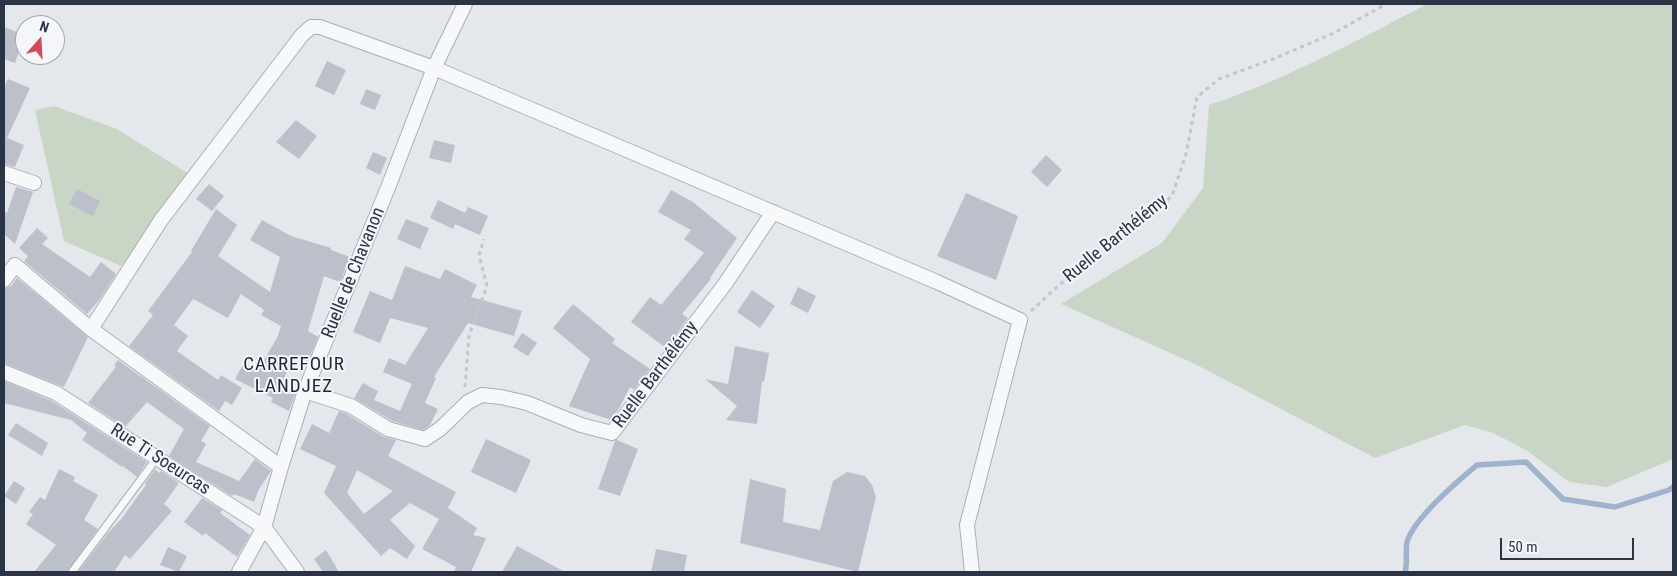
<!DOCTYPE html>
<html>
<head>
<meta charset="utf-8">
<style>
	body { margin:0 }
	#map { position:relative; width:1677px; height:576px; overflow:hidden; background:#e4e7ec; font-family:"Roboto Condensed",sans-serif }
	canvas { display:block }
	.frame { position:absolute; inset:0; border:5px solid #2b3445; pointer-events:none }
	.north { position:absolute; left:15px; top:15px; width:50px; height:50px; box-sizing:border-box; background:#f4f6f9; border:1px solid #a4a8b1; border-radius:50%; rotate:19deg; font-size:14px; font-weight:700; line-height:20px; text-align:center; color:#2b3445 }
	.north::after { content:''; display:block; margin:auto; width:18px; height:22px; background:#d1495b; clip-path:polygon(50% 0,100% 100%,50% 72%,0 100%) }
	.scale { position:absolute; left:1500px; top:538px; width:134px; height:22px; box-sizing:border-box; border:2px solid #2b3445; border-top:0; padding-left:6px; font-size:15px; line-height:18px; white-space:nowrap; color:#2b3445; -webkit-text-stroke:4px #f4f6f9; paint-order:stroke }
</style>
</head>
<body>
<div id="map">
<canvas width="1677" height="576"></canvas>
<div class="frame"></div>
<div class="north">N</div>
<div class="scale">50 m</div>
</div>
<script>
const g = document.querySelector('canvas').getContext('2d');
g.lineJoin = 'round';
function fill(path, color) { g.fillStyle = color; g.fill(path, 'evenodd'); }
function trace(path, color, width, dash) { g.strokeStyle = color; g.lineWidth = width; g.lineCap = dash ? 'butt' : 'round'; g.setLineDash(dash || []); g.stroke(path); }
function label(font, color, halo, rows, align = 'center') {
  g.font = font + ' "Roboto Condensed",sans-serif'; g.lineWidth = 4; g.setLineDash([]); g.textBaseline = 'middle'; g.strokeStyle = halo; g.fillStyle = color; for (const [text, x, y, turn = 0] of rows) {
    g.save(); g.translate(x, y); g.rotate((+turn || 0) * Math.PI / 180); g.textAlign = isNaN(turn) ? turn : align; if (halo) g.strokeText(text, 0, 0); g.fillText(text, 0, 0); g.restore();
  }
}
fill(new Path2D(`
	M1427 4H1673V459L1607 487 1569 482 1526 450 1493 433 1465 425 1375 458 1195 364 1061 304 1162 243 1203 188 1209 105C1285 80 1356 41 1427 4Z
	M54 106 117 129 192 176 121 266 64 241 35 110Z`), '#c9d6c5');
trace(new Path2D(`
	M1405 572C1408 563 1405 551 1407 542 1414 518 1458 481 1477 465L1526 462 1563 499 1615 507 1669 490 1673 487`), '#9fb4cc', 5.5);
fill(new Path2D(`
	M4 27 25 35 15 63 4 59Z
	M327 61 346 70 334 95 315 86Z
	M8 79 30 88 7 138 24 145 15 167 4 164V88Z
	M366 89 381 95 375 110 360 104Z
	M296 120 317 136 299 159 276 142Z
	M434 140 455 145 451 163 429 158Z
	M373 152 387 158 380 175 366 168Z
	M1046 155 1062 170 1047 187 1031 172Z
	M209 184 224 196 212 211 196 199Z
	M16 187 33 192 15 244 4 234V211L7 213Z
	M77 189 100 201 93 216 69 204Z
	M671 190 693 202 737 238 710 278 711 279 682 314 688 318 666 348 631 322 650 297 661 305 704 253 684 239 691 230 658 212Z
	M966 193 1018 216 996 280 937 256Z
	M438 200 465 213 468 207 488 216 480 235 455 224 453 229 430 218Z
	M216 209 237 225 218 256 270 292 280 257 250 240 262 220 291 236 331 248V250L350 257 340 282 324 276 308 331 318 337 307 363 296 357 279 386 295 394 289 411 271 402 273 398 235 379 244 363 258 370 277 338 281 326 261 315 264 310 241 294 228 318 193 299 174 325 188 336 177 351 218 380 221 375 242 388 232 405 225 401 219 411 129 346 153 315 148 311 192 252 191 251Z
	M406 219 429 228 420 249 397 239Z
	M37 228 48 238 42 244 90 277 101 262 116 274 100 299 87 314 24 261 28 256 19 248Z
	M405 266 440 279 445 269 477 285 471 297 522 311 514 336 468 323 434 377 436 378 425 403 438 409 430 425 423 430 392 421 354 398 363 383 378 391 374 400 400 411 412 384 383 372 389 358 405 365 428 328 390 318 380 343 353 332 370 291 392 300Z
	M17 278 88 337 64 387 4 363V289L11 286Z
	M798 287 816 296 808 313 790 304Z
	M752 290 775 306 760 328 737 312Z
	M573 304 615 339 612 343 650 369 634 390 630 387 620 407 611 420 569 406 590 359 553 328Z
	M522 333 537 343 528 356 513 347Z
	M735 346 769 353 764 382 762 381 757 424 726 420 737 406 705 379 728 384Z
	M118 360 210 426 201 441 206 444 196 462 239 481 255 459 271 471 259 489 254 502 234 494 232 496 169 456 184 429 147 402 125 427 88 403 116 367 114 365Z
	M4 381 52 401 147 462 137 477 123 466 122 467 82 440 87 433 71 420 4 403Z
	M339 411 347 414 384 437 396 440 388 456 456 492 448 508 477 528 473 535 486 538 471 572H454L456 567 422 549 439 519 410 503 390 520 415 546 407 559 390 548 381 556 324 493 336 466 300 449 312 424 329 433ZM357 470 393 491 364 514 347 493Z
	M16 423 48 443 42 456 8 435Z
	M486 439 531 460 516 493 471 472Z
	M617 440 638 449 620 496 598 489 615 441Z
	M59 469 75 477 73 481 98 495 84 520 98 529 67 572H34L56 545 26 524 33 514 29 512 40 497 45 500Z
	M155 469 159 473 161 471 179 483 164 504 172 511 130 559 125 555 114 572H78L107 534 122 518 146 485 145 483Z
	M847 472 865 476 872 485 876 497 858 572 740 543 750 479 786 489 783 522 820 530 833 481Z
	M14 481 25 488 16 504 4 496Z
	M202 498 222 510 220 513 250 535 237 557 205 533 203 536 184 522Z
	M517 546 565 572H502Z
	M168 547 187 556 179 572 160 565Z
	M656 549 687 555 684 572H651Z
	M326 550 339 572H323L314 559Z`), '#bbc0ca');
const lane = new Path2D(`
	M72 572 157 458`);
const street = new Path2D(`
	M4 173 34 183
	M4 280 15 265 91 329 281 467
	M91 329 161 220 302 35 311 27H320L434 68 937 282 1020 320 967 525 972 572
	M4 372 56 393 264 527 297 572
	M305 391 351 406 388 429 425 439 440 429 468 402 482 395 501 397 527 403 581 425 612 433 725 284 773 212
	M239 572 264 527 281 467 305 391 389 185 434 68 465 4`);
trace(lane, '#a9aeb7', 9);
trace(street, '#a9aeb7', 16);
trace(new Path2D(`
	M1031 311 1059 285 1147 219 1172 196 1186 154 1197 97 1219 79 1273 59 1334 33 1386 4
	M465 387 469 335 487 286 479 255 484 239`), '#c2c5cb', 3, [4, 4]);
trace(lane, '#f7f8fa', 7);
trace(street, '#f7f8fa', 14);
label('18px', '#2b3445', '#f4f6f9', [
	["Ruelle Barthélémy",1116,239,-39],
	["Ruelle de Chavanon",354,273,-68],
	["Ruelle Barthélémy",656,375,-53],
	["Rue Ti Soeurcas",160,460,33]
]);
g.letterSpacing = '1px';
label('19px', '#1d2536', '#f4f6f9', [
	["CARREFOUR",294,365],
	["LANDJEZ",294,387]
]);
g.letterSpacing = '0px';
</script>
</body>
</html>
